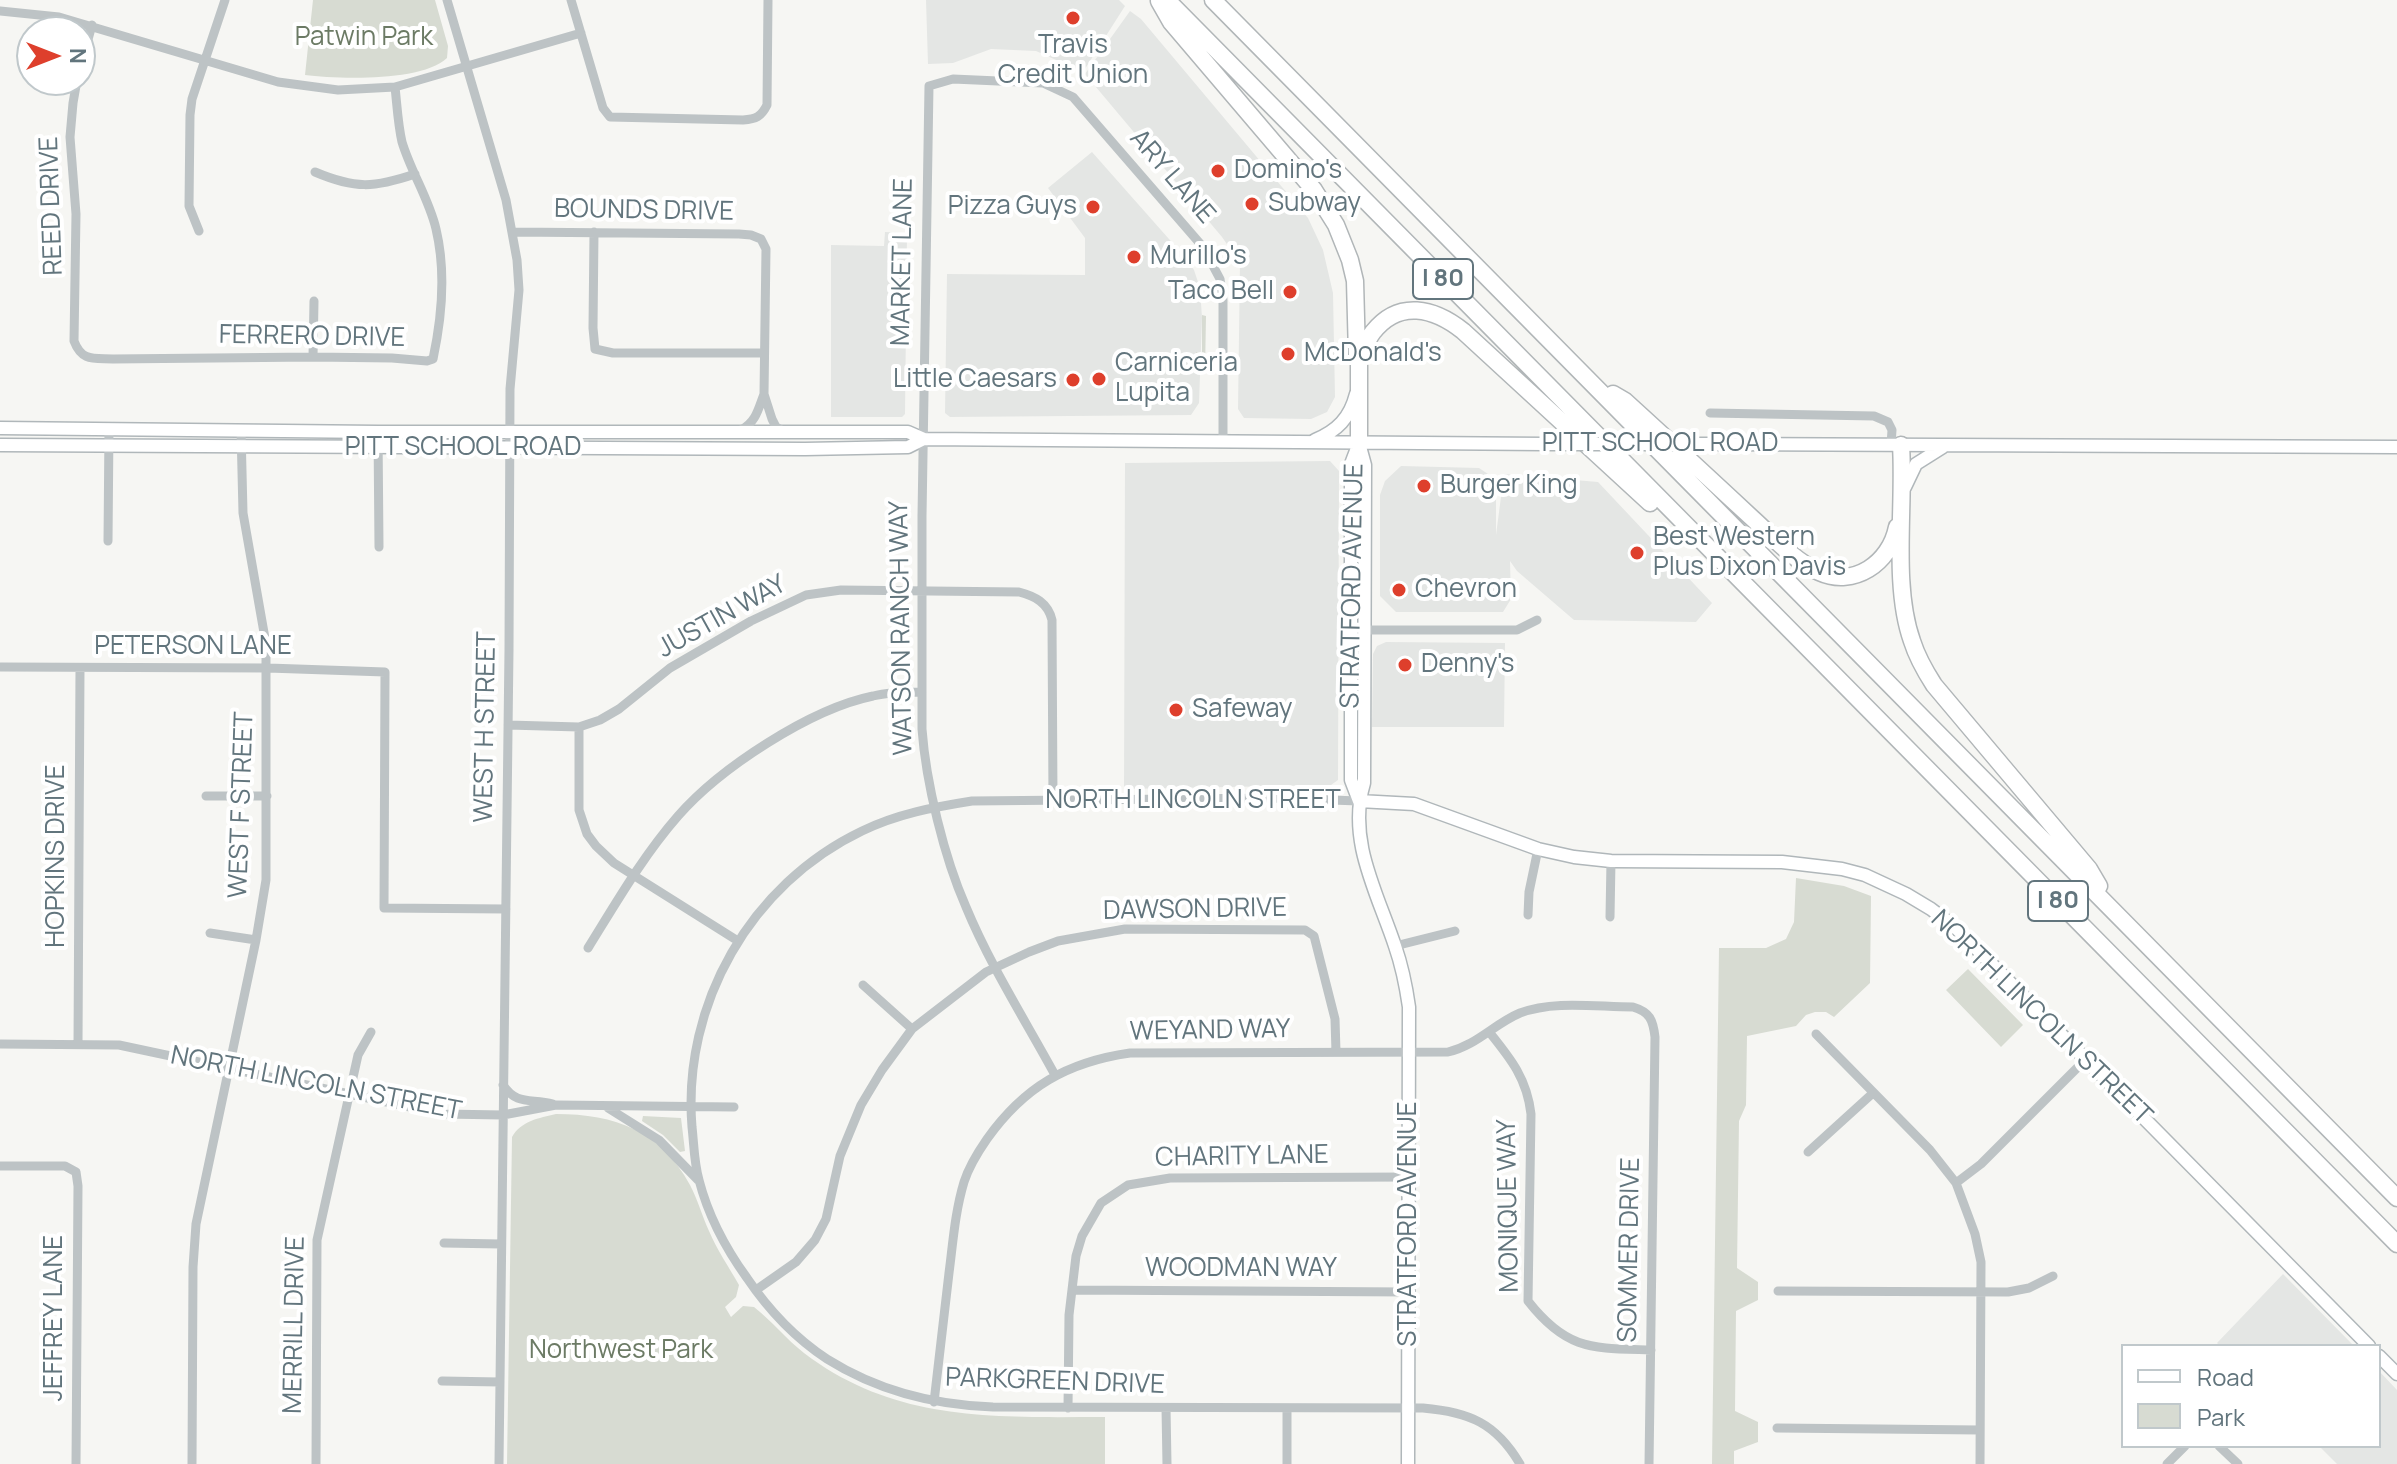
<!DOCTYPE html>
<html>
<head>
<meta charset="utf-8">
<style>
	body { margin:0 }
	#map { position:relative; width:2397px; height:1464px; overflow:hidden; background:#f6f6f3; font-family:Manrope,sans-serif }
	canvas { display:block }
	.legend { position:absolute; left:2121px; top:1344px; width:260px; height:104px; box-sizing:border-box; background:#fff; border:2px solid #c0c8cb; margin:0; padding:10px 14px; list-style:none; font-size:24px; color:#62757d }
	.legend li { display:flex; align-items:center; gap:16px; height:40px }
	.legend b { width:40px; border:2px solid #c0c8cb }
	.north { position:absolute; left:16px; top:16px; width:80px; height:80px; box-sizing:border-box; background:#fff; border:2px solid #c0c8cb; border-radius:50%; rotate:90deg; font-size:22px; font-weight:700; line-height:32px; text-align:center; color:#62757d }
	.north::after { content:''; display:block; margin:auto; width:28px; height:36px; background:#de3f2c; clip-path:polygon(50% 0,100% 100%,50% 72%,0 100%) }
</style>
</head>
<body>
<div id="map">
<canvas width="2397" height="1464"></canvas>
<ul class="legend">
<li><b style="height:10px;background:#fff"></b>Road</li>
<li><b style="height:22px;background:#d7dbd2"></b>Park</li>
</ul>
<div class="north">N</div>
</div>
<script>
const g = document.querySelector('canvas').getContext('2d');
g.lineJoin = 'round';
function fill(path, color) { g.fillStyle = color; g.fill(path, 'evenodd'); }
function trace(path, color, width, dash) { g.strokeStyle = color; g.lineWidth = width; g.lineCap = dash ? 'butt' : 'round'; g.setLineDash(dash || []); g.stroke(path); }
function label(font, color, halo, rows, align = 'center') {
  g.font = font + ' Manrope,sans-serif'; g.lineWidth = 8; g.setLineDash([]); g.textBaseline = 'middle'; g.strokeStyle = halo; g.fillStyle = color; for (const [text, x, y, turn = 0] of rows) {
    g.save(); g.translate(x, y); g.rotate((+turn || 0) * Math.PI / 180); g.textAlign = isNaN(turn) ? turn : align; if (halo) g.strokeText(text, 0, 0); g.fillText(text, 0, 0); g.restore();
  }
}
fill(new Path2D(`
	M926 0H1119L1125 6 1083 72 1036 51 991 49 953 63 928 64Z
	M1130 11 1141 19 1308 218 1323 250 1333 293 1335 397 1327 412 1311 419 1244 418 1238 409 1240 263 1222 237 1085 74Z
	M1092 152 1184 256 1194 270 1200 288 1202 318 1199 403 1191 415 950 417 945 413 947 274 1085 275V238L1048 188Z
	M885 232 907 233 905 414 902 417H831V245L884 246Z
	M1330 461 1339 471 1338 780 1331 785 1124 789 1125 463Z
	M1401 466 1479 468 1491 476 1496 487V535L1504 474 1598 482 1712 603 1696 622 1574 620 1517 571 1510 561 1511 599 1503 612H1396L1380 596V495L1385 481Z
	M1386 642 1505 643 1504 727H1372L1373 654 1377 646Z
	M2283 1274 2354 1346H2220L2217 1343Z
	M2379 1371 2397 1390V1464H2337L2319 1446H2379Z`), '#e4e6e4');
fill(new Path2D(`
	M313 0H435L448 46 447 58C422 82 338 79 305 75Z
	M1202 315 1206 316 1205 372 1196 370V352H1202Z
	M1796 878 1844 886 1871 896 1870 983 1834 1017 1826 1012H1815L1806 1015 1796 1026 1747 1036 1746 1105 1739 1121 1737 1268 1758 1282V1300L1736 1311 1735 1411 1758 1422V1442L1734 1451V1464H1712L1719 948H1766L1786 939 1794 922Z
	M1968 969 2023 1025 2001 1047 1946 990Z
	M556 1114C615 1114 661 1131 690 1185 698 1200 702 1216 709 1231 717 1250 729 1267 739 1285L736 1297 725 1307 731 1317 743 1306 754 1307C772 1321 786 1339 804 1353 896 1423 996 1417 1105 1417V1464H507L512 1137C521 1121 539 1118 556 1114Z
	M643 1116 681 1118 685 1151 680 1152 663 1135 642 1121Z`), '#d7dbd2');
const secondary = new Path2D(`
	M0 428 378 432H908L924 439 1545 444
	M1315 440C1337 431 1350 418 1356 394
	M1359 443 1365 465 1364 783C1347 840 1377 892 1395 946 1402 966 1406 986 1409 1007L1408 1464
	M1359 443 1351 464V780L1359 801
	M1714 444 2397 447
	M0 445 805 449 908 447 924 439
	M1905 487 1916 464 1943 447
	M1359 801 1414 804 1538 849 1574 857 1611 861 1782 862 1842 869 1865 875 1906 894 1931 909 1957 929 2369 1346
	M2379 1356 2397 1374`);
const highway = new Path2D(`
	M1167 0 2397 1244
	M1213 0 2397 1198
	M1159 1 1171 22 1314 190 1336 225 1350 260 1355 281 1357 355 1359 362V443
	M1360 360C1364 350 1366 341 1373 332 1399 299 1434 308 1463 331L1650 503
	M1613 394 1625 401C1668 440 1710 479 1752 518 1772 536 1794 561 1819 572 1854 588 1890 563 1897 527
	M1901 445C1905 505 1892 585 1912 641 1917 657 1925 671 1934 685L2089 869 2099 886`);
trace(secondary, '#b0b7ba', 15);
trace(highway, '#b1b6b8', 19);
trace(new Path2D(`
	M447 0 506 200 517 260 519 290 510 389 509 650 499 1464
	M571 0 603 108 610 117 743 120C756 119 761 117 767 105L768 0
	M0 11 59 17 278 82 338 90 395 87 581 33
	M80 68 92 25
	M77 80 73 103 70 137 76 214 74 341C82 362 94 358 113 359L313 357 392 358 427 361 433 359C442 317 446 271 436 229 429 199 411 172 402 142 398 125 397 105 395 87
	M315 172C355 189 374 188 415 174
	M199 231 189 206 190 115 192 99 225 0
	M513 232 739 234 751 235 761 239 766 249 764 394 772 419 776 427 783 431
	M594 232 593 328 595 349 613 353H764
	M313 357 314 301
	M1710 413 1874 416 1888 422 1892 430 1891 445
	M741 430C756 422 758 410 764 394
	M378 432 379 547
	M108 541 109 428
	M1350 630H1517L1537 620
	M0 667 268 668 385 672 384 908 506 909
	M508 725 579 727 600 720 619 709 670 668 751 621 806 595 841 590 1019 592C1035 596 1048 603 1052 620L1053 801
	M579 727V810L587 834 596 846 614 863 738 941
	M206 796H267
	M1359 801 1275 798 972 801C934 807 897 814 862 831 751 884 682 1004 692 1127 694 1144 694 1163 699 1180 708 1215 726 1249 747 1278 768 1309 795 1338 827 1359 878 1391 933 1405 993 1407L1423 1408C1469 1412 1496 1423 1520 1464
	M1528 915 1529 892 1538 849
	M1610 917 1611 861
	M210 933 256 940
	M1395 946 1455 931
	M588 948C616 903 643 856 678 816 720 768 810 709 873 696 889 692 906 692 922 692
	M863 985 912 1029
	M1490 1033C1511 1059 1527 1079 1531 1114L1528 1301C1567 1351 1593 1348 1651 1350
	M1816 1034 1930 1150 1956 1183 1975 1234 1981 1262 1980 1464
	M0 1044 119 1045 443 1114 503 1115 556 1105 734 1107
	M78 1044 80 668
	M1055 1075C1025 1020 990 965 966 907 944 857 926 783 922 729V516L929 86 953 79 1043 83 1073 97 1203 247 1220 279 1223 300V442
	M503 1085C517 1106 531 1098 553 1104
	M608 1108 659 1140 698 1180
	M1808 1152 1873 1093
	M0 1166H65L76 1172 78 1186 76 1464
	M1956 1183 1981 1164 2086 1059
	M444 1243 501 1244
	M756 1290 796 1262 815 1240 826 1219 840 1156 861 1105 882 1070 912 1029 986 972 1029 952 1058 941 1125 929 1305 930 1314 936 1335 1019 1336 1052
	M1073 1290 1409 1292
	M1778 1291 2008 1292 2029 1288 2053 1276
	M442 1381 500 1382
	M934 1402C939 1359 944 1316 949 1273 953 1242 955 1212 964 1182 969 1166 978 1152 987 1139 1024 1087 1067 1062 1130 1053L1448 1052C1477 1045 1494 1024 1520 1013 1554 1000 1597 1007 1633 1007 1650 1012 1653 1020 1655 1037L1649 1464
	M1068 1408 1069 1315 1076 1256 1082 1236 1101 1203 1128 1185 1170 1178 1409 1177
	M1166 1408 1167 1464
	M1777 1428 1980 1430
	M2219 1446 2238 1464
	M192 1464 193 1267 196 1224 256 940 266 880V644L243 513 241 430
	M316 1464 317 1240 358 1055 371 1032
	M1287 1464V1408
	M2167 1464 2185 1446`), '#bdc3c5', 9);
trace(secondary, '#fff', 12);
trace(highway, '#fff', 16);
const secondaryBridge = new Path2D(`
	M1545 444H1714`);
trace(secondaryBridge, '#b0b7ba', 15, []);
trace(secondaryBridge, '#fff', 12);
for (const [x, y, r, color] of [
	[1073,18,8,"#de3f2c"],
	[1218,171,8,"#de3f2c"],
	[1252,204,8,"#de3f2c"],
	[1093,207,8,"#de3f2c"],
	[1134,257,8,"#de3f2c"],
	[1290,292,8,"#de3f2c"],
	[1288,354,8,"#de3f2c"],
	[1099,379,8,"#de3f2c"],
	[1073,380,8,"#de3f2c"],
	[1424,486,8,"#de3f2c"],
	[1637,553,8,"#de3f2c"],
	[1399,590,8,"#de3f2c"],
	[1405,665,8,"#de3f2c"],
	[1176,710,8,"#de3f2c"]
]) { const dot = new Path2D(); dot.arc(x, y, r, 0, 2 * Math.PI); g.fillStyle = color; g.fill(dot); trace(dot, '#fff', 3); }
for (const [x, y, w] of [
	[1443,279,60],
	[2058,901,60]
]) { const box = new Path2D(); box.roundRect(x - w / 2, y - 20, w, 40, 6); g.fillStyle = '#fff'; g.fill(box); trace(box, '#62757d', 2); }
label('bold 24px', '#62757d', null, [
	["I 80",1443,279],
	["I 80",2058,901]
]);
label('26px', '#6c7b65', '#fff', [
	["Patwin Park",364,38],
	["Northwest Park",621,1351]
]);
label('26px', '#62757d', '#fff', [
	["Travis",1073,46,"center"],
	["Credit Union",1073,76,"center"],
	["Domino's",1234,171],
	["Subway",1268,204],
	["Pizza Guys",1077,207,"right"],
	["Murillo's",1150,257],
	["Taco Bell",1274,292,"right"],
	["McDonald's",1304,354],
	["Carniceria",1115,364],
	["Lupita",1115,394],
	["Little Caesars",1057,380,"right"],
	["Burger King",1440,486],
	["Best Western",1653,538],
	["Plus Dixon Davis",1653,568],
	["Chevron",1415,590],
	["Denny's",1421,665],
	["Safeway",1192,710]
], 'left');
label('26px', '#62757d', '#fff', [
	["ARY LANE",1172,177,49],
	["REED DRIVE",52,206,-92],
	["BOUNDS DRIVE",644,211,1],
	["MARKET LANE",903,262,-89],
	["FERRERO DRIVE",312,337,1],
	["PITT SCHOOL ROAD",1660,444],
	["PITT SCHOOL ROAD",463,448],
	["STRATFORD AVENUE",1353,586,-89],
	["JUSTIN WAY",722,617,-29],
	["WATSON RANCH WAY",902,628,-91],
	["PETERSON LANE",193,647],
	["WEST H STREET",486,727,-89],
	["NORTH LINCOLN STREET",1193,801],
	["WEST F STREET",242,805,-88],
	["HOPKINS DRIVE",57,856,-90],
	["DAWSON DRIVE",1195,910,-1],
	["NORTH LINCOLN STREET",2041,1018,44],
	["WEYAND WAY",1210,1031,-1],
	["NORTH LINCOLN STREET",316,1084,11],
	["CHARITY LANE",1242,1157,-1],
	["MONIQUE WAY",1509,1206,-91],
	["STRATFORD AVENUE",1409,1224,-90],
	["SOMMER DRIVE",1630,1250,-89],
	["WOODMAN WAY",1241,1269],
	["JEFFREY LANE",55,1318,-90],
	["MERRILL DRIVE",295,1325,-89],
	["PARKGREEN DRIVE",1055,1382,2]
]);
</script>
</body>
</html>
